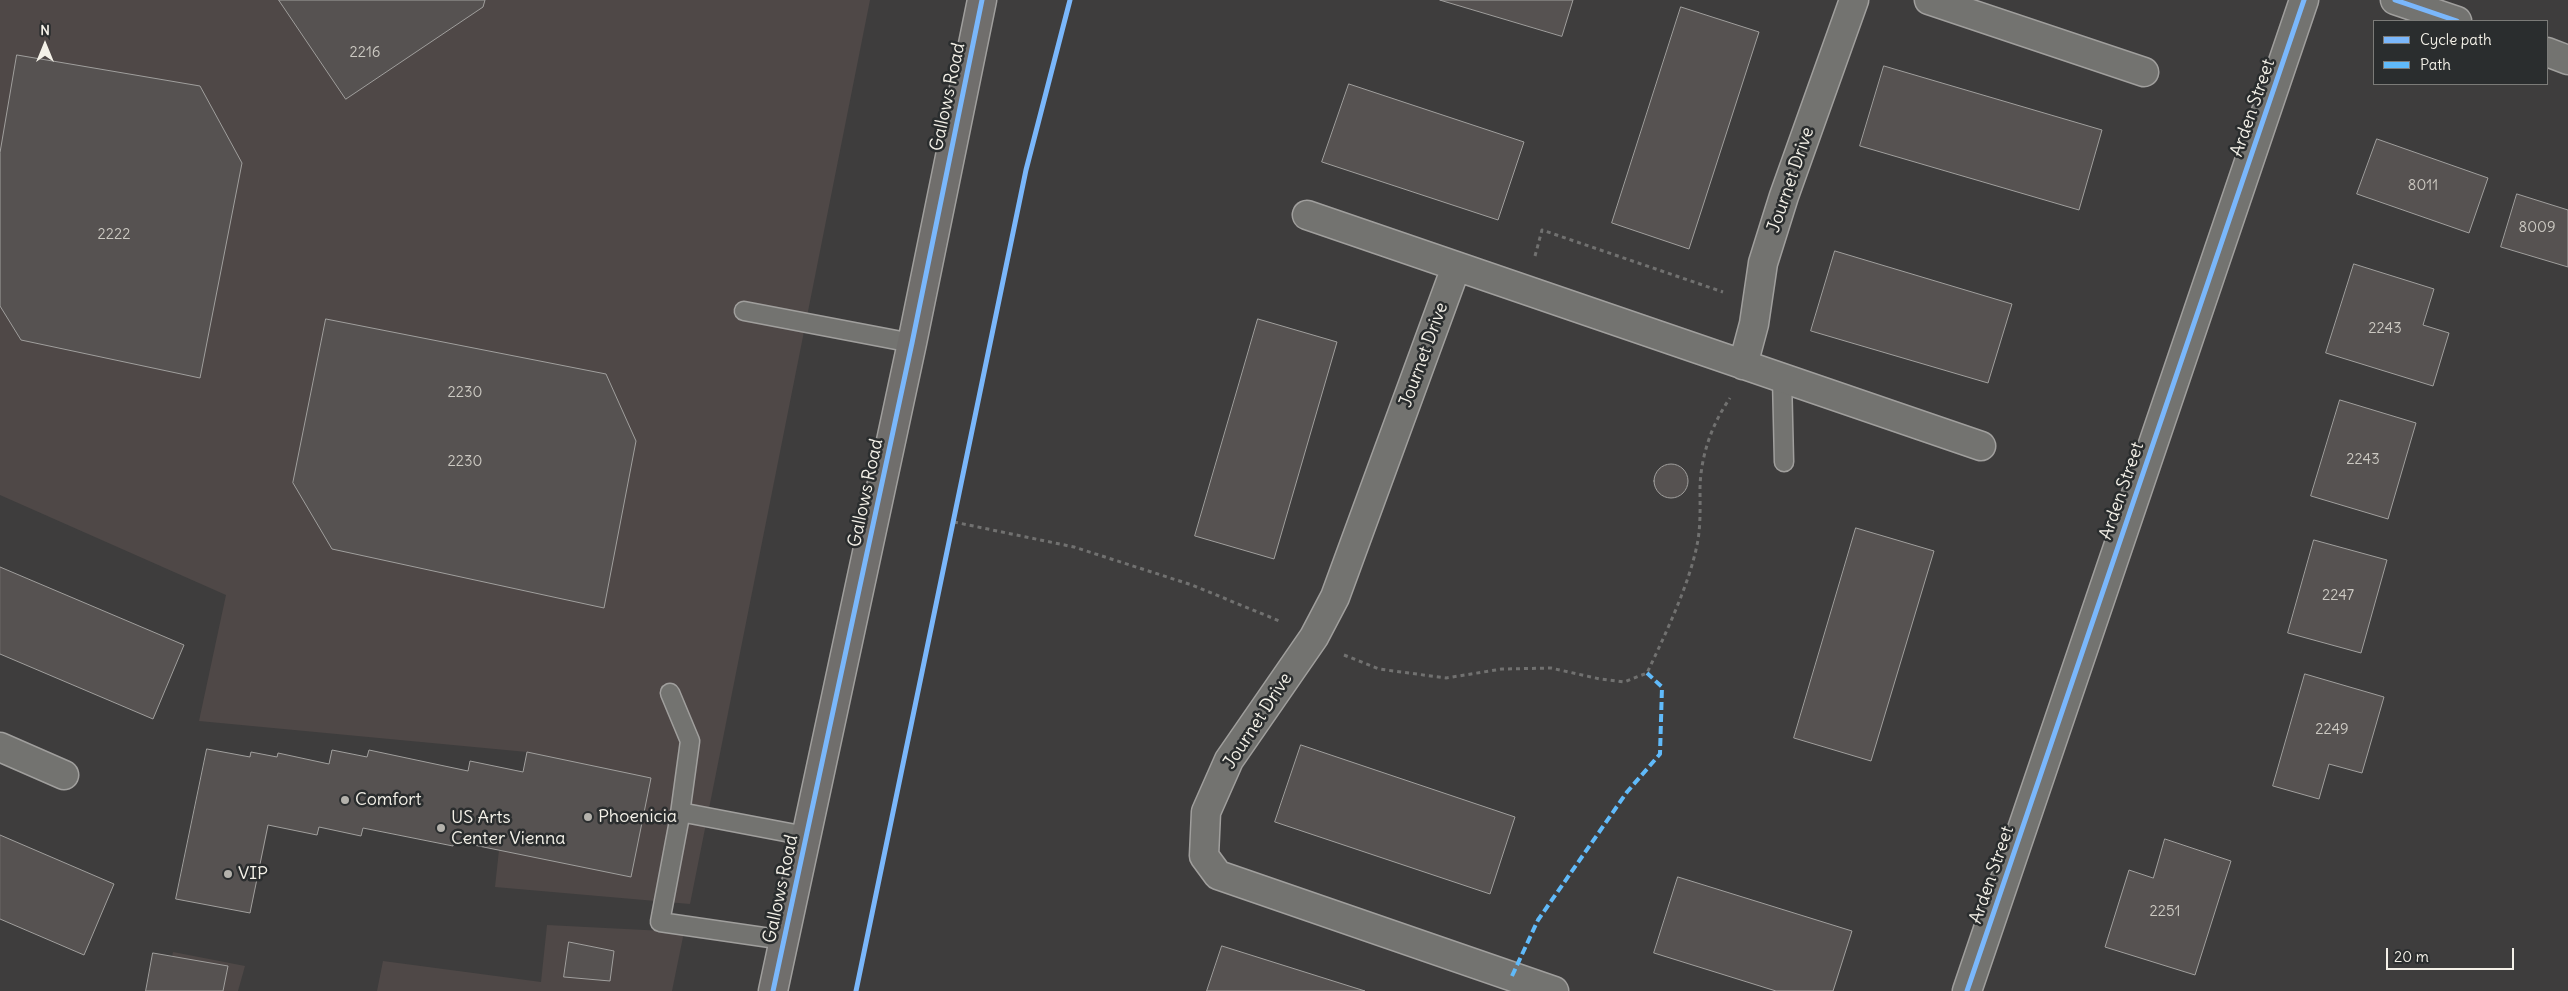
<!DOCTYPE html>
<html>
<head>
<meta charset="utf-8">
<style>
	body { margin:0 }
	#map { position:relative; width:2568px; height:991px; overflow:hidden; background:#3e3d3d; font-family:Delius,sans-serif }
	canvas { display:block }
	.legend { position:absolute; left:2373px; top:20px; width:175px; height:65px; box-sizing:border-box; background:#2a2d2e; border:1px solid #7b7b78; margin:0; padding:6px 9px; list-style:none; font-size:15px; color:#f4f1e8 }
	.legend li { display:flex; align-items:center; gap:10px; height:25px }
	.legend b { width:25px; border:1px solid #7b7b78 }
	.north { position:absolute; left:20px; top:20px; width:50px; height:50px; -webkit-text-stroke:4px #2a2d2e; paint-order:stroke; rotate:0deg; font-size:14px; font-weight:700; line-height:20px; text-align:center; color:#f4f1e8 }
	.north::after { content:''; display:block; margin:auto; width:18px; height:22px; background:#f4f1e8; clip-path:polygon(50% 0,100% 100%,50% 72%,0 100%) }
	.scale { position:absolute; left:2386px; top:948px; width:128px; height:22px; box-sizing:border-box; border:2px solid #f4f1e8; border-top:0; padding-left:6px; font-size:15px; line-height:18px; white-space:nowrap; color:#f4f1e8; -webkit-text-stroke:4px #2a2d2e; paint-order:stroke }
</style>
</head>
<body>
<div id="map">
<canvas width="2568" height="991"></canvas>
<ul class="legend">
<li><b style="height:6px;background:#7ab7fb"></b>Cycle path</li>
<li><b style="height:6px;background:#60bafa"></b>Path</li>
</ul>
<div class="north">N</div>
<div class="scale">20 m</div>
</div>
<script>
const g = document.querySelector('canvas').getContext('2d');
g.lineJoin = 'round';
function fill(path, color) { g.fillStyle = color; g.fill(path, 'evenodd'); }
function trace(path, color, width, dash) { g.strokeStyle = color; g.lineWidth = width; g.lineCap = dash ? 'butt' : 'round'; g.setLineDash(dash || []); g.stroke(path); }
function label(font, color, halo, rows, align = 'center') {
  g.font = font + ' Delius,sans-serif'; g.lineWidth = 5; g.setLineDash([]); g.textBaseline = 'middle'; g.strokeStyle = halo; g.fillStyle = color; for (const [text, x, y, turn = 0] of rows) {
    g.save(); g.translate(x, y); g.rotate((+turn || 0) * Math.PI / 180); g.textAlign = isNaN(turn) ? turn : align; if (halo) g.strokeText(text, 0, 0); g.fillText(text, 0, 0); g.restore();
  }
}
fill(new Path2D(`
	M0 0H870L690 904 495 887 499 850 454 841 453 846 363 828 361 836 319 827 317 835 269 825 250 913 176 899 251 752 277 757 278 753 329 764 332 750 367 757 369 750 468 771 470 761 523 772 527 752 199 721 226 595 0 495Z
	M547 925 684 932 672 991H377L383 961 541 982Z
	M173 952 245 966 238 991H165Z`), '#4f4847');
const building = new Path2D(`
	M279 0H485L483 7 346 99Z
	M1440 0H1573L1562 36Z
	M1681 7 1759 32 1689 249 1612 223Z
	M17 55 200 86 242 163 200 378 21 340 0 306V153Z
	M1884 66 2102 130 2079 210 1860 146Z
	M1349 84 1524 142 1498 220 1322 162Z
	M2377 139 2488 178 2469 233 2357 194Z
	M2517 194 2568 210V267L2501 247Z
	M1835 251 2012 304 1988 383 1811 331Z
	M2354 264 2434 289 2423 325 2449 333 2433 386 2326 353Z
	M326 319 606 374 636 441 604 608 332 549 293 483Z
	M1258 319 1337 342 1274 559 1195 536Z
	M2340 400 2416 423 2388 519 2311 496Z
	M1654 481a17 17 0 1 1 34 0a17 17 0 1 1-34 0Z
	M1856 528 1934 551 1871 761 1794 738Z
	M2314 540 2387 560 2361 653 2288 633Z
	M0 567 184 645 153 719 0 654Z
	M2305 674 2384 697 2362 773 2329 764 2319 799 2273 786Z
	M1301 745 1515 817 1490 894 1275 822Z
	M207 749 250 757 251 752 277 757 278 753 329 764 332 750 367 757 369 750 468 771 470 761 523 772 527 752 651 778 631 877 454 841 453 846 363 828 361 836 319 827 317 835 268 825 250 913 176 899Z
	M0 835 114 884 84 955 0 919Z
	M2165 839 2231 861 2195 975 2105 947 2129 870 2153 878Z
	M1678 877 1852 931 1833 991H1776L1654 953Z
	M569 942 614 951 610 981 564 977Z
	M1222 946 1365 991H1207Z
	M153 953 228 966 223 991H146Z`);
fill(building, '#565251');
trace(building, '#a09f9d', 1);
const lane = new Path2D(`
	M744 311 912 343
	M1782 378 1784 462
	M670 693 690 741 679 821 660 922 784 940
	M680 812 806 836`);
const street = new Path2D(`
	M1929 0 2144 72
	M1307 215 1981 446
	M1456 267 1335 597 1314 637 1229 760 1206 812 1204 856 1218 875 1554 991
	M1743 365 1754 324 1763 263 1784 196 1854 0
	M0 747 64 775
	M1967 991 2304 0`);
const secondary = new Path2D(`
	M2395 0 2457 21
	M2547 52 2568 60`);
const primary = new Path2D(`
	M773 991 912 343 982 0`);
trace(lane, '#a09f9d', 21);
trace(street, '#a09f9d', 31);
trace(secondary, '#a09f9d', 31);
trace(primary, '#a09f9d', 31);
trace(new Path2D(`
	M1535 256 1542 230 1723 292
	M954 522 1074 547 1192 585 1282 622
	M1344 655 1379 669 1446 678 1502 669 1551 668 1600 679 1624 682 1647 673C1665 635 1689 585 1697 545 1701 526 1700 506 1700 487 1701 455 1712 424 1730 398`), '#717170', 3, [4, 4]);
trace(lane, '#737370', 18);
trace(street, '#737370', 28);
trace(secondary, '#737370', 28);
trace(primary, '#706e6c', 28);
trace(new Path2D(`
	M1512 976 1538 920 1627 792 1660 754 1662 687 1647 673`), '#60bafa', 4, [8, 4]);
trace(new Path2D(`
	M2395 0 2457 21
	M773 991 912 343 982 0
	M856 991 1026 170 1070 0
	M1967 991 2304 0`), '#7ab7fb', 5);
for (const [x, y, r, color] of [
	[345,800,5,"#b4b2ac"],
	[588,817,5,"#b4b2ac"],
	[441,828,5,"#b4b2ac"],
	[228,874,5,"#b4b2ac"]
]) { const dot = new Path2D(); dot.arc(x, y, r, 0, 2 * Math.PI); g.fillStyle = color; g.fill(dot); trace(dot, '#2a2d2e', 2); }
label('15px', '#ccc9c2', null, [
	["2216",365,53],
	["8011",2423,186],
	["8009",2537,228],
	["2222",114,235],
	["2243",2385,329],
	["2230",465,393],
	["2243",2363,460],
	["2230",465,462],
	["2247",2338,596],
	["2249",2332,730],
	["2251",2165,912]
]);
label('18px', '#f4f1e8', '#2a2d2e', [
	["Gallows Road",948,97,-78],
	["Arden Street",2253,108,-71],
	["Journet Drive",1791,180,-71],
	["Journet Drive",1424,355,-70],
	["Arden Street",2122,491,-71],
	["Gallows Road",866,493,-78],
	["Journet Drive",1258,721,-57],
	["Arden Street",1992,875,-71],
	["Gallows Road",781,889,-78]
]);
label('18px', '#f4f1e8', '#2a2d2e', [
	["Comfort",355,800],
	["Phoenicia",598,817],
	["US Arts",451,818],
	["Center Vienna",451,839],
	["VIP",238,874]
], 'left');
</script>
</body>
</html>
